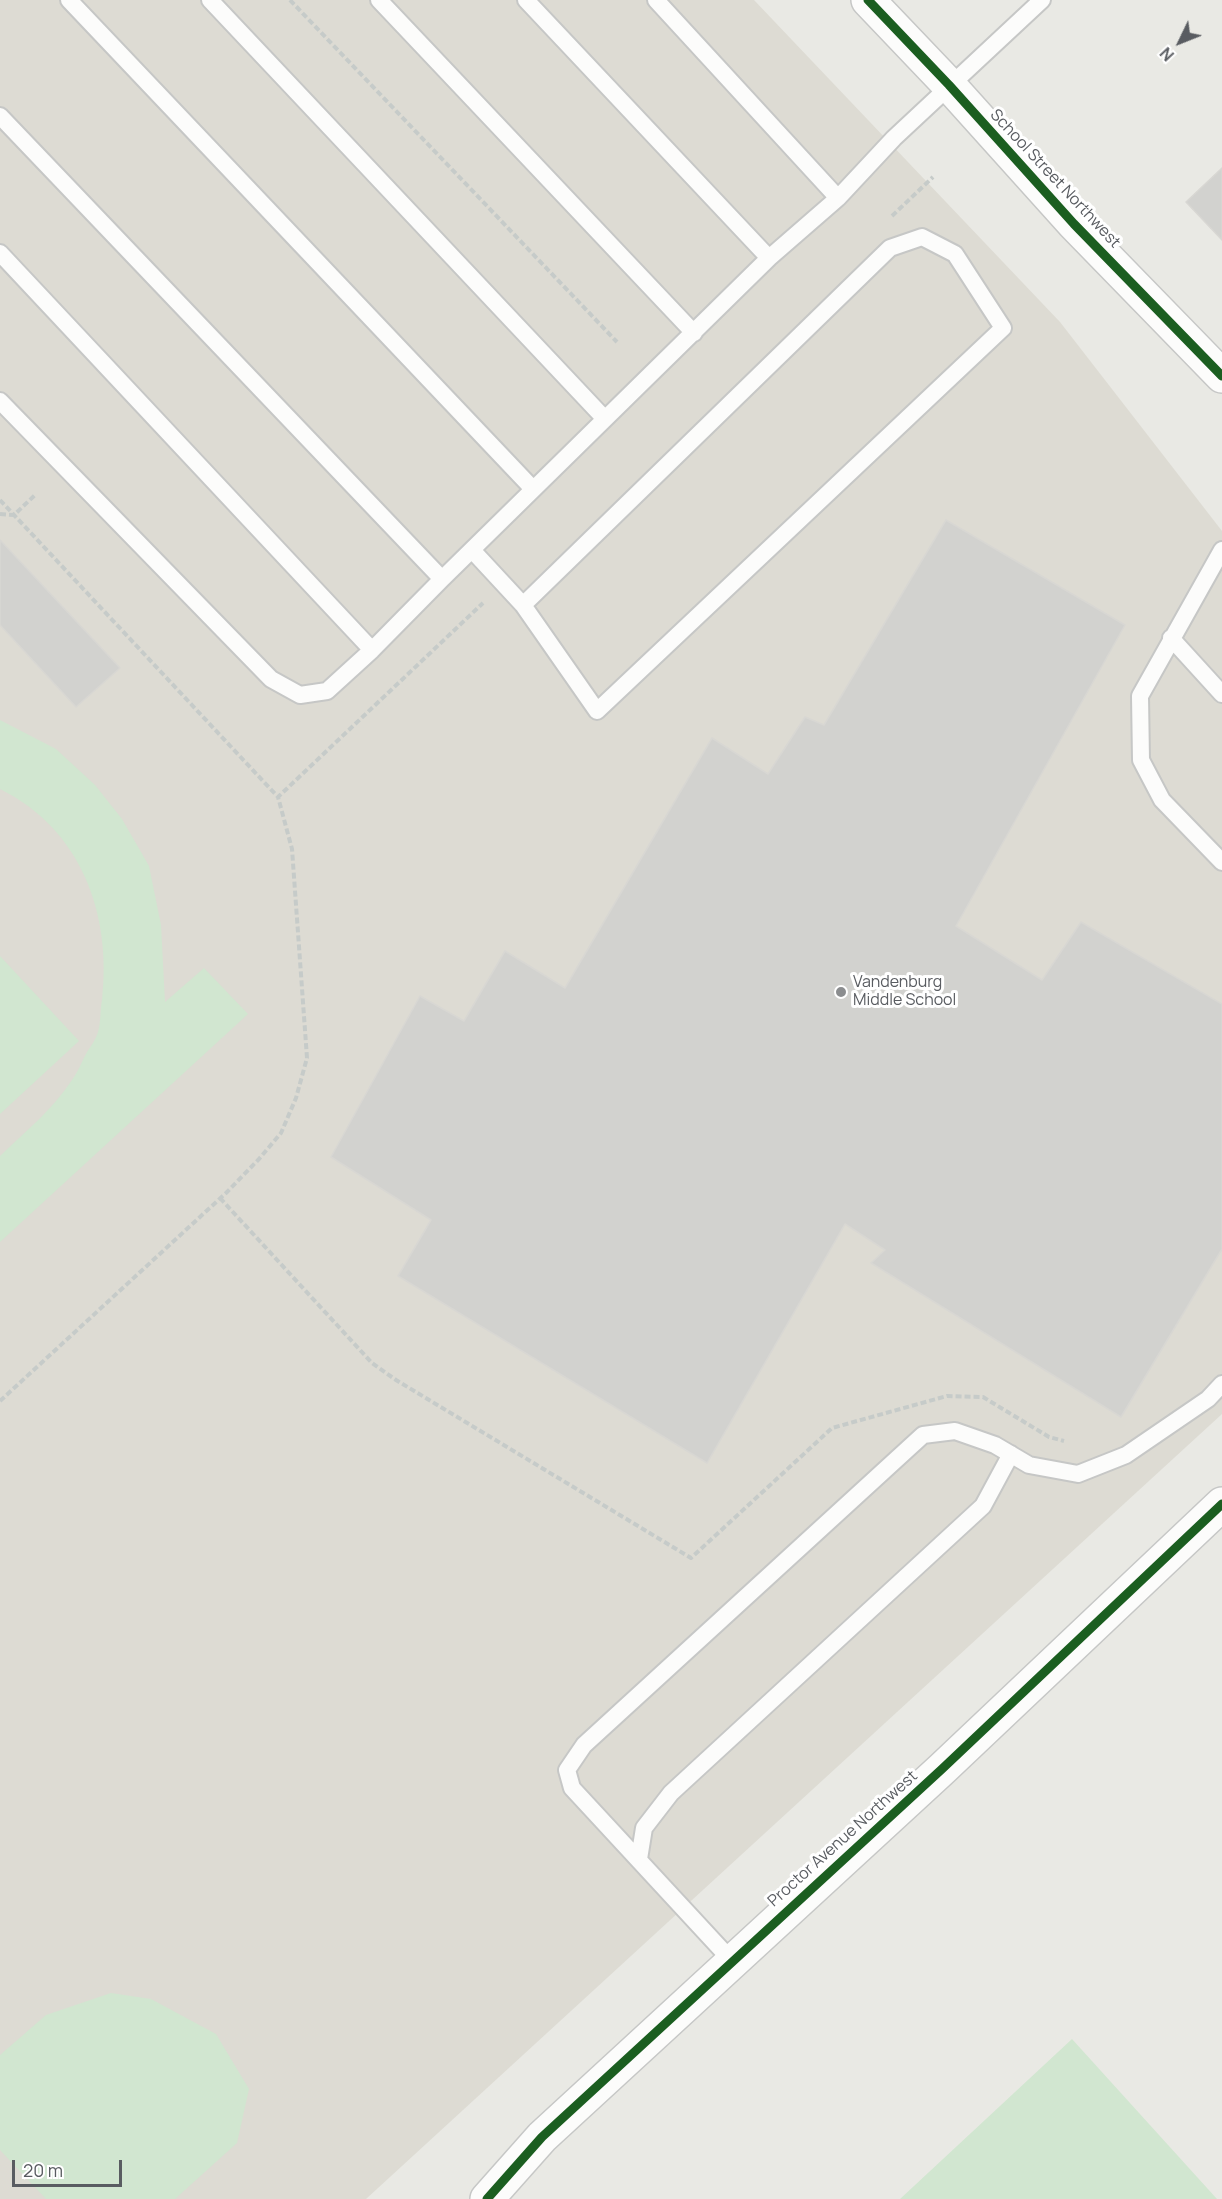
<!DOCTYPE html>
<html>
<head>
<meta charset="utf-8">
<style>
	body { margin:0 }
	#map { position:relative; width:1222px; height:2199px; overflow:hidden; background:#e9e9e4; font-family:Manrope,sans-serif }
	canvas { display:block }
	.north { position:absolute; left:1150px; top:12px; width:60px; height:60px; -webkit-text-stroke:4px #fff; paint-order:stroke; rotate:227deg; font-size:16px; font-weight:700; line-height:24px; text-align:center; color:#595c61 }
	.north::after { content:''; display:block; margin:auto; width:21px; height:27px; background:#595c61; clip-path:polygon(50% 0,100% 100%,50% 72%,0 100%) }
	.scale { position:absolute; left:12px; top:2160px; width:110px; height:27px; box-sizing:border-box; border:3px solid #595c61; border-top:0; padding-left:8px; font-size:18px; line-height:21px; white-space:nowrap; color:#595c61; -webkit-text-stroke:4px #fff; paint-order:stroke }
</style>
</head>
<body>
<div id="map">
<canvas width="1222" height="2199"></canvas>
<div class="north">N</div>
<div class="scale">20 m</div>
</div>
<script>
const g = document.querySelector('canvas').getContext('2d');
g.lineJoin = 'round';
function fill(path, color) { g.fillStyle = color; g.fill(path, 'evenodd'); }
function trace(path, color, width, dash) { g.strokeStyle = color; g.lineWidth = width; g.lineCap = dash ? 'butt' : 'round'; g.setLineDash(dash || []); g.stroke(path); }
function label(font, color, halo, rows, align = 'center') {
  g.font = font + ' Manrope,sans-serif'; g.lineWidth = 6; g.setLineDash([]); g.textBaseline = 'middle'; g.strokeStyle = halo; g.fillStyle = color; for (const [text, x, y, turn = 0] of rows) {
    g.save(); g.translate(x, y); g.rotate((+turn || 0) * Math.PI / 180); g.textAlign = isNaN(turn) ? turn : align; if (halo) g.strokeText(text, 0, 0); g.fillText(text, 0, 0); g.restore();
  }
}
fill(new Path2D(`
	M0 0H754L1060 322 1222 531V1414L366 2199H0Z`), '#dddbd3');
fill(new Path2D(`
	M0 720 56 749 95 785 122 819 149 866 161 925 165 1002 204 968 248 1014 0 1242V1156C25 1132 53 1109 72 1080 78 1072 82 1061 87 1052 91 1046 96 1039 98 1032 101 1022 100 1010 102 1000 112 914 81 829 0 789Z
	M0 956 79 1041 0 1114Z
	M111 1993 151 1999 216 2034 249 2089 237 2143 175 2199H46L0 2150V2055L46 2015Z
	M1072 2039 1217 2199H900Z`), '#d1e6d0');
const building = new Path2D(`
	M1222 168V240L1186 202Z
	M946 520 1125 625 956 926 1042 980 1081 922 1222 1004V1249L1121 1417 871 1263 885 1250 845 1224 707 1463 398 1276 431 1220 331 1157 420 996 464 1021 505 951 565 988 712 738 768 774 805 717 824 725Z
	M0 540 120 668 76 707 0 625Z`);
fill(building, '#d2d2cf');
trace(building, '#d8d7d3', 1.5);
const service = new Path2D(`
	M69 0 533 489
	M210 0 605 419
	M379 0 694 333
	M526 0 769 258
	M656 0 838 198
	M0 116 442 579
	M922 237 955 254 1003 328 597 711 523 605 890 248Z
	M0 253 372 650
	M0 401 271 679 300 695 327 691 372 650 442 579 769 258 838 198 894 138 1042 0
	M472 550 523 605
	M1222 550 1140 696 1141 760 1162 800 1222 862
	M1171 638 1222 694
	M639 1859 644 1828 671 1793 983 1506 1011 1454
	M732 1961 572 1788 567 1770 584 1745 923 1435 955 1431 995 1445 1029 1465 1078 1474 1126 1455 1208 1399 1222 1384`);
const tertiary = new Path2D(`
	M868 0 949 85 1074 224 1222 376
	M487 2199 542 2137 942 1769 1222 1504`);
trace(service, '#c6c7c6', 20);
trace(tertiary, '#c6c7c6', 36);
trace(new Path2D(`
	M290 0 617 342
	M892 216 933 177
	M0 500 278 797 483 603
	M0 514 14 515 35 495
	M220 1198 372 1363 396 1380 691 1558 832 1428 947 1396 983 1397 1049 1437 1064 1441
	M0 1401 226 1193 259 1159 281 1133 296 1098 307 1058 292 849 278 797`), '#c6cbc9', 4, [6, 3]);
trace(service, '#fcfcfb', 16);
trace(tertiary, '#fcfcfb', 33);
trace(new Path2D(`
	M868 0 949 85 1074 224 1222 376
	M487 2199 542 2137 942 1769 1222 1504`), '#1b5e20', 9);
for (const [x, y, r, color] of [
	[841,992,6,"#8b8d8f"]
]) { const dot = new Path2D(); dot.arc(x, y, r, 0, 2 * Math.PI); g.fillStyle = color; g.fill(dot); trace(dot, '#fff', 2); }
label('16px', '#595c61', '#fff', [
	["School Street Northwest",1055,179,47],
	["Proctor Avenue Northwest",843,1839,-42]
]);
label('16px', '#595c61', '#fff', [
	["Vandenburg",853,983],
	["Middle School",853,1001]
], 'left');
</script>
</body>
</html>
